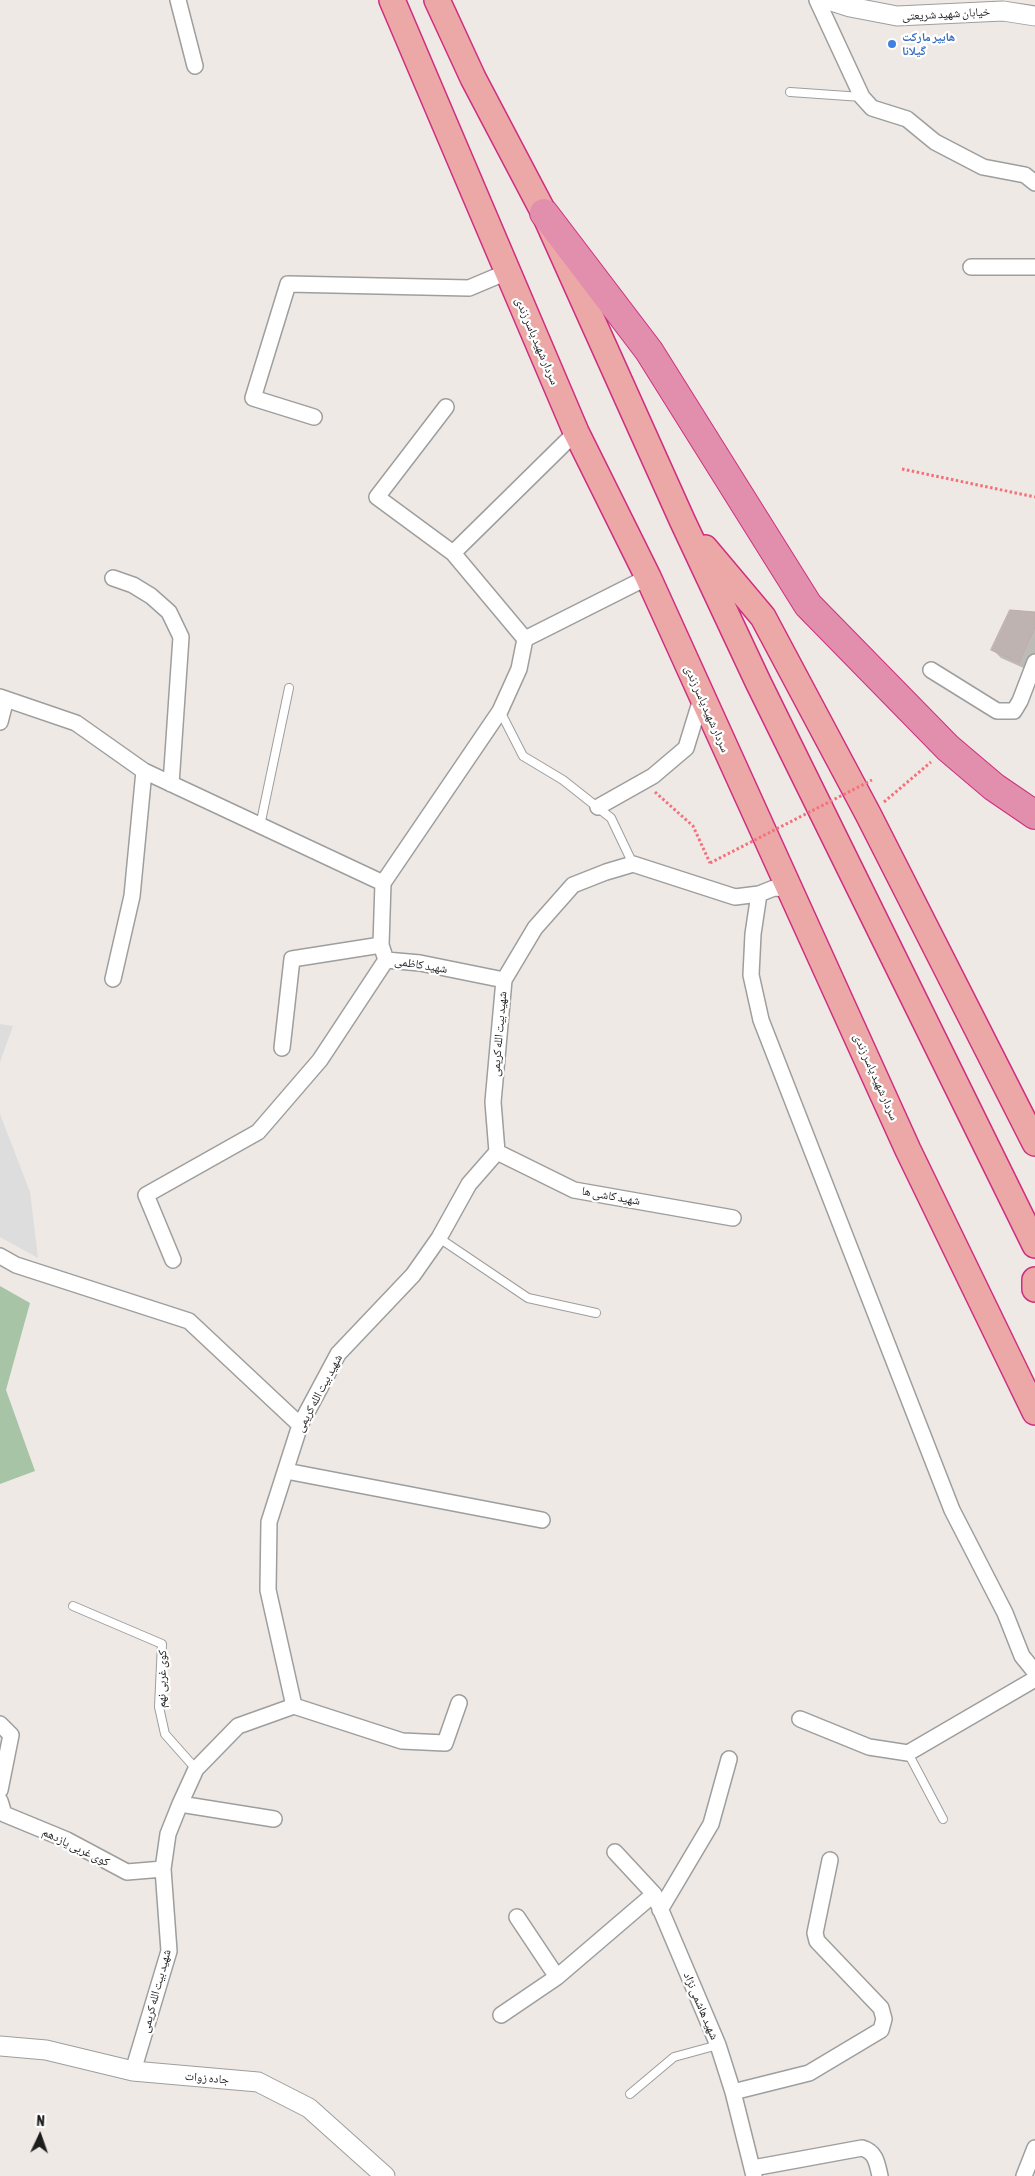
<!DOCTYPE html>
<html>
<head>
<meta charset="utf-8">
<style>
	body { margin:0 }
	#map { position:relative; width:1035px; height:2176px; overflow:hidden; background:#eee9e4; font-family:"Asap Condensed",sans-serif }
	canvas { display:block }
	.north { position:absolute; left:15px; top:2111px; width:50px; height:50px; -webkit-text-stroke:4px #fff; paint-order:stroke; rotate:3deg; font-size:14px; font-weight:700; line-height:20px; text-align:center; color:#1d1d1d }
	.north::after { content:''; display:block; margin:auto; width:18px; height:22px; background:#1d1d1d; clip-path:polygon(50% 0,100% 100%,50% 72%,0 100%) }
</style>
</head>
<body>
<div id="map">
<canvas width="1035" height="2176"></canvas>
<div class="north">N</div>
</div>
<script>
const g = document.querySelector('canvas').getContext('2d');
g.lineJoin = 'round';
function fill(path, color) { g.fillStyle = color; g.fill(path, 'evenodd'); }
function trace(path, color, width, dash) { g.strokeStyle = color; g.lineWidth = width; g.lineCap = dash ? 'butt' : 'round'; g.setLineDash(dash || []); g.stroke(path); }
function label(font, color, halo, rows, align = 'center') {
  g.font = font + ' "Asap Condensed","Noto Naskh Arabic",sans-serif'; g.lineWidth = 4.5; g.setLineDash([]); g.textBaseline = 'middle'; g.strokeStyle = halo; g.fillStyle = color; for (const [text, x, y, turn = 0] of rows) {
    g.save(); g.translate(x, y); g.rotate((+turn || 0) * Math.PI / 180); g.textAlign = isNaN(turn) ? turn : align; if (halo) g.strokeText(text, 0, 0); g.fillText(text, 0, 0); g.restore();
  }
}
fill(new Path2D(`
	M0 1286 30 1303 6 1390 35 1471 0 1484Z`), '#a7c5a6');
fill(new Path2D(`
	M0 1024 13 1026 0 1062Z
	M0 1114 30 1192 38 1258 0 1237Z`), '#ddd');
fill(new Path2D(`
	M1035 613V654L1028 670 1001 658 993 650Z`), '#0003');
const building = new Path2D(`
	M1010 610 1035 612V627L1019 663 991 650Z`);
fill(building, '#beb3b0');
trace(building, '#bfada7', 1);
const service = new Path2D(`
	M790 92 862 97
	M500 711 523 756 563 780 611 818 633 864
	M260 826 289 688
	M439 1238 528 1298 596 1313
	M73 1606 162 1644 159 1707 165 1734 196 1769
	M908 1753 943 1819
	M630 2094 674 2057 718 2045`);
const minor = new Path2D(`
	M178 0 195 66
	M817 0 862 97 872 108 907 119 935 142 983 167 1025 175 1035 183
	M971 267H1035
	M446 407 377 497 453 553 576 432
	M314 417 253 398 288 284 469 288 507 272
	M453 553 525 639
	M113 578 133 585 151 596 169 612 181 637 171 784
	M931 670 997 711H1014L1020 701 1035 662
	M0 697 76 723 144 771 383 883 500 711 519 669 525 639 648 577
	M0 722 6 699
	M598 807 653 776 686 748 702 696
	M383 883 381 945 386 960 420 963 504 980
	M759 894 753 934 751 975 761 1020 952 1510 1005 1613 1022 1656 1035 1672
	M113 979 132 896 144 771
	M282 1048 292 959 381 945
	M497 1152 574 1190 733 1218
	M0 1256 16 1265 189 1321 300 1425
	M173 1260 146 1195 258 1132 320 1060 386 960
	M286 1471 542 1520
	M294 1706 402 1741 445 1743 459 1703
	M800 1719 869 1747 908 1753 1035 1679
	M0 1724 11 1735 0 1790
	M0 1801 4 1814 67 1840 127 1872 163 1869
	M180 1804 274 1819
	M615 1852 654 1894 718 2045 733 2092 754 2176
	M660 1910 711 1824 729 1759
	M517 1917 557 1977
	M501 2015 557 1977 654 1894
	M133 2071 169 1951 163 1869 168 1834 180 1804 196 1769 238 1726 294 1706 268 1590 269 1522 300 1425 338 1354 413 1275 439 1238 469 1184 497 1152 493 1102 504 980 535 928 573 885 606 872 633 864 735 897 759 894 774 888 789 889
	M733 2092 809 2073 881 2030 884 2019 881 2008 817 1941 815 1933 830 1860
	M753 2168 862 2148C876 2152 877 2163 880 2176
	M1024 2176 1035 2148`);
const tertiary = new Path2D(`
	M828 0 850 7 897 16 1003 11 1035 16
	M0 2046 46 2050 133 2071 258 2082 309 2108 385 2176`);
const trunk = new Path2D(`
	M392 0 576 432 648 577 908 1150 1035 1412
	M437 0 473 78 544 213 682 520 758 682 1035 1245
	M705 548 763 617 868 814 1035 1143
	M1035 1280V1289`);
const motorway = new Path2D(`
	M544 213 649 351 808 605 948 748 994 787 1035 815`);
trace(service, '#9e9e9e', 10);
trace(minor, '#9e9e9e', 18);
trace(tertiary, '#9e9e9e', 21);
trace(trunk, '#cf2e81', 28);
trace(motorway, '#cf2e81', 30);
trace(new Path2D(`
	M902 469 1035 497
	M655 792 693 826 710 863
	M884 802 931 762`), '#f2717a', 3, [2.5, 2.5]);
trace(service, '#fff', 8);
trace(minor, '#fff', 15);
trace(tertiary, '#fff', 19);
trace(trunk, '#eca8a6', 25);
trace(motorway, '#e18fad', 28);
trace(new Path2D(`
	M710 863 872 780`), '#f2717a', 3, [2.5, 2.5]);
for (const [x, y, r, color] of [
	[892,44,5,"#3f7fe0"]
]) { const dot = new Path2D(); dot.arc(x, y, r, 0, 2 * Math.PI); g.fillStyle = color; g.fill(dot); trace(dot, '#fff', 2); }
label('12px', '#1d1d1d', '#fff', [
	["خیابان شهید شریعتی",946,14,-3],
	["سردار شهید یاسر زندی",537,341,67],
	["سردار شهید یاسر زندی",707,709,66],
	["شهید کاظمی",421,965,9],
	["شهید بیت الله کریمی",499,1034,-85],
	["سردار شهید یاسر زندی",876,1077,66],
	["شهید کاشی ها",611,1196,10],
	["شهید بیت الله کریمی",319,1393,-62],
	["کوی غربی نهم",162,1679,-89],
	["کوی غربی یازدهم",76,1847,26],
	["شهید بیت الله کریمی",156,1991,-75],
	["شهید هاشمی نژاد",701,2006,67],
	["جاده زوات",207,2078,5]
]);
label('bold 12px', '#366cbe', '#fff', [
	["هایپر مارکت",902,37],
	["گیلانا",902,51]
], 'left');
</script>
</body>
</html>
